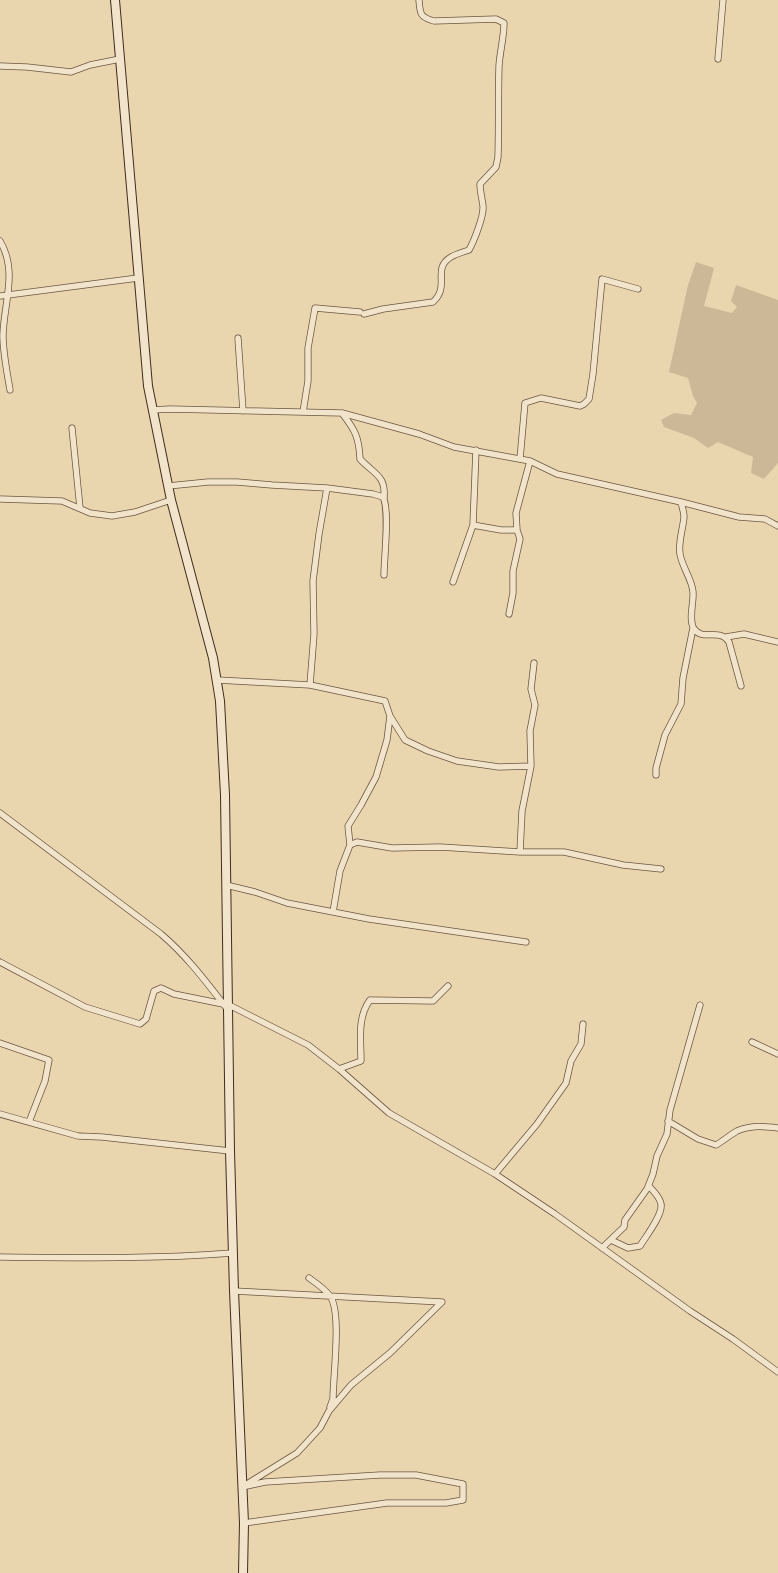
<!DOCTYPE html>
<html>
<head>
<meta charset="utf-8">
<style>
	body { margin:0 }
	canvas { display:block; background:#e9d5ae }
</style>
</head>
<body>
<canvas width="778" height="1573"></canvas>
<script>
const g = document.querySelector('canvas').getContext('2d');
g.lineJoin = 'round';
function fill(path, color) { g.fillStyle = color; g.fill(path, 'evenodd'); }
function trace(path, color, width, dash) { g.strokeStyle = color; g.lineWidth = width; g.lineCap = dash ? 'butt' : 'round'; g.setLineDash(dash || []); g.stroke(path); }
fill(new Path2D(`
	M696 262 714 268 704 306 732 313 737 307 731 301 736 285 778 300V463L764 479 751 473 753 457 718 442 708 448 694 438 664 427 661 420 674 413 691 415 697 403 693 396 688 378 669 372 688 285Z`), '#ccb896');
const street = new Path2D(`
	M718 59 723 0
	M0 66 27 67 71 72 90 65 120 59
	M0 241C18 271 4 302 3 335 3 353 7 372 10 390
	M0 296 138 278
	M364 314 383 309 433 302C451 286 431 269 451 257 456 254 463 252 469 250 474 241 484 216 483 206 482 198 480 191 480 184L496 167 498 157C499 126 498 96 499 66 500 51 504 37 504 23L496 19 434 21C420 17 420 14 419 0
	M238 338 243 411
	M152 410 170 409 342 413 419 434 454 447 530 461 557 474 681 502C682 507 684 512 684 517 683 529 678 542 680 554 682 567 692 579 693 592 694 603 688 619 694 629 704 642 719 627 729 642L741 686
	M303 412 308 381V348L315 308 360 312
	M342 413C355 430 359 437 360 459 375 475 386 475 384 499
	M72 428 80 508
	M520 459 525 403 541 398 580 406 584 404 589 399 593 374 602 279 638 289
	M168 486 208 482H237L272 485 327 488 373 494 383 497C390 510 384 558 384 575
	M0 499 62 501 90 513 112 516 135 512 171 500
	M681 502 739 517 765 519 778 526
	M473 525 501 530H517L516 513 530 461
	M453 582 473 525 476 450
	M509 614 513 593V571L520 539 517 530
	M726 637 744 634 778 642
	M217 680 310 685 385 701 390 716 405 740 428 751 457 761 499 767 531 766
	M310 685 314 634 313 581 319 534 327 488
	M656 775V768L665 735 681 704 683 678 693 628
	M0 813 161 934C187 956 207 983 228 1010
	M350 845 348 826 361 805 376 777 387 740 390 716
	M520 852 522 811 531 766 530 731 535 705 531 689 534 663
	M226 885 255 892 287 903 369 919 526 942
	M333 912 340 871 350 845 357 842 392 848 440 847 520 852H564L623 865 661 869
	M0 962 85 1007 140 1024 146 1019 154 991 161 988 174 994 223 1004
	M229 1005 308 1045 339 1069 389 1113 495 1174 555 1214 690 1311 733 1339 778 1372
	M752 1042 778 1054
	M0 1043 49 1060 45 1081 29 1122
	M339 1069 361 1061C361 1041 357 1017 370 1000L433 1001 448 986
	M0 1114 78 1136 102 1137 230 1151
	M668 1121 698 1139 716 1145C723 1141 730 1135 737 1131 751 1125 764 1126 778 1128
	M495 1174 537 1124 566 1083 571 1061 581 1044 583 1024
	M611 1240 628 1248 640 1246C646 1236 663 1215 661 1204 660 1197 653 1191 649 1186
	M602 1248 624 1227 625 1220 647 1189 653 1174 657 1156 667 1134 670 1110 700 1005
	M0 1257C78 1258 156 1259 233 1253
	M309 1278C316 1283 325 1289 330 1296 342 1312 333 1376 333 1399L330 1407
	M234 1291 442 1302 390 1353 351 1385 329 1411 320 1428 297 1453 242 1487 265 1482 380 1475H416L463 1484V1500L446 1503H387L244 1523`);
const secondary = new Path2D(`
	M115 0 148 386 171 500 213 658 220 701 225 795 230 1151 234 1291 244 1523 243 1573`);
trace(street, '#6b5643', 7);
trace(secondary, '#412c1f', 10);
trace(street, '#f1e4ca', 5.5);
trace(secondary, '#f1e4ca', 8);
</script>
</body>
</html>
